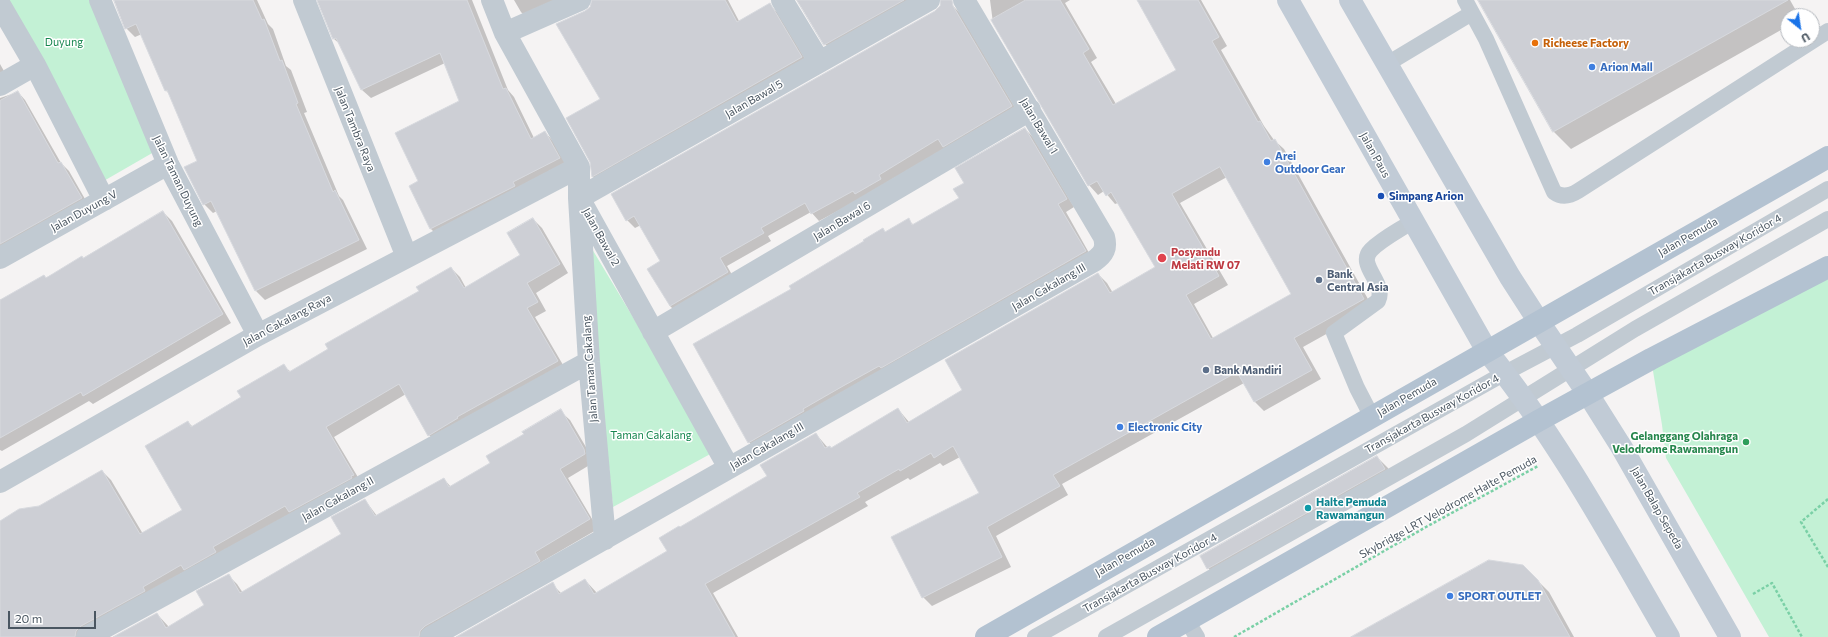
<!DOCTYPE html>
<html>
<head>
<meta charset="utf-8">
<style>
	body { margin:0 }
	#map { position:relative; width:1828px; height:637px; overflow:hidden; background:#f5f3f3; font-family:Commissioner,sans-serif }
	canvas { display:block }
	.north { position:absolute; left:1780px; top:8px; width:40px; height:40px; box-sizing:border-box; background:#fff; border:1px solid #b7bbc0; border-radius:50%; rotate:150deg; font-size:11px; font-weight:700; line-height:16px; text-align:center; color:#4a5661 }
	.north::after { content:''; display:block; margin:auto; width:14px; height:18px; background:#1a73e8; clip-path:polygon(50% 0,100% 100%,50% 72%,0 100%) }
	.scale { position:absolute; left:8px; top:611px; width:88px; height:18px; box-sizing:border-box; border:2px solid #4a5661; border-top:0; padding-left:5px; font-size:12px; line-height:14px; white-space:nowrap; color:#4a5661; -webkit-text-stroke:3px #fff; paint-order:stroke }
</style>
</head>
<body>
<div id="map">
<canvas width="1828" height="637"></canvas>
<div class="north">U</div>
<div class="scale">20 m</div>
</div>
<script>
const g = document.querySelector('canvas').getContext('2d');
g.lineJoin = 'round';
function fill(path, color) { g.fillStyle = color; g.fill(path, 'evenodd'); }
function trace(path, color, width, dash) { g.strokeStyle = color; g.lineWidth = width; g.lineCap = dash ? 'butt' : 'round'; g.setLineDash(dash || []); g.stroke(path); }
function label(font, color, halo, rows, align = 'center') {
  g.font = font + ' Commissioner,sans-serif'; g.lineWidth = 3; g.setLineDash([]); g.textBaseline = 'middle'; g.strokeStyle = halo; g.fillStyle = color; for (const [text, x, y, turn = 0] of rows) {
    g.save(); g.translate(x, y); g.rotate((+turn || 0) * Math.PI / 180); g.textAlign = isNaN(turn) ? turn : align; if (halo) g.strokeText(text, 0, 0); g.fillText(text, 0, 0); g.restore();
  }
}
fill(new Path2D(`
	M0 0H89L154 152 95 186Z
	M586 239 714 452 613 507Z
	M1828 267V637H1769L1666 458 1662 425 1651 359Z`), '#c3f1d5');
fill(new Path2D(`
	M115 0H257L268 24 273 29 286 66 291 70 307 112 304 113 339 196 343 200 367 249 265 300 256 291 217 211 213 213 204 204 199 161 171 95 165 90 142 34 135 37 126 28Z
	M319 0H472L508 90 514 97 534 138 545 132 553 141 568 167 439 237 430 228 420 182 460 102 445 63 371 98 362 90 341 45 334 39Z
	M514 0H573L528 20 521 12Z
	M646 0H728L739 21 770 5 779 14 810 67 601 185 592 176 601 99Z
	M797 0H925L833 52 825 44Z
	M990 0H1070L1065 3 1097 58 1091 62 1116 104 1177 70 1138 0H1201L1227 46 1221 50 1264 126 1274 140 1284 149 1373 308 1303 347 1321 379 1264 411 1255 402 1244 383 1062 484 1068 495 996 536 1011 567 932 606 923 597 980 493 960 457 943 466 940 463 910 480 908 478 865 502 868 506 713 593 738 637H458L552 584 561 593 585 580 597 593 668 552 680 528 768 476 816 434 828 448 832 449 898 409 909 422 964 391 1098 274 1107 283 1113 293 1156 268 1118 203 1115 204 1104 191 1098 195 1089 185 993 23ZM1227 177 1292 294 1213 338 1194 304 1228 285 1180 203Z
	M1479 0H1790L1799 16H1788V26L1571 149 1554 132Z
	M952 5 960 13 1019 114 819 221 811 212 768 236 771 241 727 266 735 280 678 314 670 306 649 269 662 261 641 225 635 228 627 220 612 195Z
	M0 64 8 78 0 84Z
	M18 92 25 100 61 163 69 171 89 206 0 254V98Z
	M1025 129 1033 137 1074 207 1066 212 1093 260 757 451 749 442 792 289 883 230 886 233 908 220 914 225 960 198 965 183Z
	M163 212 172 221 231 323 93 404 89 401 2 451 0 450V300L84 259Z
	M533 219 542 228 568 273 536 293 546 311 535 317 566 370 438 444 429 435 406 394 334 437 362 484 88 637H0V522L39 507 102 471 111 480 143 534 184 510 188 422 193 427 242 398 284 366 291 372 420 292 451 268 460 277 466 288 522 256Z
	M560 411 570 420 593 459V463L568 478 598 529 543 561 432 637H115L157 614 169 627 206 606 228 575 237 584 243 593 342 534 365 500 377 516 444 479 451 487 492 463 525 434Z
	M1377 457 1388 468 1395 481 1219 580 1208 568Z
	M1523 566 1549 592 1574 637H1380Z`), '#0003');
const building = new Path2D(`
	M114 0H253L262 20 264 19 280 61 282 60 298 103 296 104 333 192 335 190 359 240 255 291 211 201 203 205 184 167 197 161 167 90 165 91 136 24 125 29Z
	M317 0H467L503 89 506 88 531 139 545 131 560 158 513 182 515 186 430 229 409 186 418 181 395 133 459 101 440 53 361 90 336 38 333 39Z
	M592 0H725L737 22 770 3 802 57 592 177 590 162 566 118 600 99 556 24 585 11 590 7Z
	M797 0H904L824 45Z
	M941 0H952L953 6 1012 106 943 147 938 139 879 175 881 179 855 194 853 191 811 214 805 203 761 228 764 233 720 258 728 272 670 306 647 269 660 261 634 216 626 221 611 194 935 11 940 6Z
	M1026 0H1060L1089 49 1083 53 1113 105 1176 70 1137 0H1198L1219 37 1212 41 1258 122 1260 121 1271 141 1275 139 1364 299 1294 338 1312 370 1254 402 1237 372 1053 475 1060 486 987 527 1002 557 922 598 891 537 979 493 953 446 934 458 931 453 900 471 899 469 857 493 860 497 705 584 735 637H456L553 582 559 594 585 579 594 594 667 551 659 538 679 526 680 527 767 476 760 465 816 433 825 448 830 446 831 448 898 408 907 423 962 390 945 360 1098 273 1110 293 1155 267 1111 192 1106 196 1097 181 1088 186 991 20ZM1220 167 1291 294 1211 339 1186 295 1219 276 1172 194Z
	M1478 0H1788L1553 132Z
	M18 91 58 163 61 162 82 198 0 244V101Z
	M1025 128 1067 199 1058 204 1086 251 881 368 879 366 843 386 803 409 804 411 748 443 693 344 791 289 789 286 864 241 863 240 883 228 885 232 909 218 912 225 959 198 953 189 964 183 955 168Z
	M163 211 223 314 83 396 81 392 0 438V300L44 275 46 278 82 256 83 258Z
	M533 218 560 264 527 283 538 302 527 308 558 361 457 417 458 418 428 436 399 384 326 427 354 475 351 476 352 478 289 512 285 506 213 547 216 552 184 570 181 565 143 587 145 591 81 626 76 631 75 637H0V521L19 509 39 506 102 470 140 534 182 510 145 446 188 421 191 427 241 397 237 391 284 364 289 372 328 349 325 344 419 291 416 287 451 267 464 288 520 255 507 233Z
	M561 409 584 449 585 454 560 469 590 519 535 552 540 561 425 626 420 631 419 637H113L157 613 166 628 204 605 196 591 229 574 240 593 341 534 331 517 365 499 375 516 444 478 449 487 490 463 486 456 524 434 522 432Z
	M1377 456 1385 469 1207 569 1200 556Z
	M1489 560 1523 565 1538 580 1570 637H1351Z`);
fill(building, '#cdcfd5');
trace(building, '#d7d9de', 1);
trace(new Path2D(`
	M1828 499 1801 522 1828 567
	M1753 594 1772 583 1802 637
	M1234 637 1426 527 1538 466`), '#7ad0a6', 2.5, [3, 2]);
trace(new Path2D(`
	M1465 0 1472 13
	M1387 64 1472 13 1486 39 1554 192C1562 198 1570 196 1578 191L1828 31
	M1372 417 1357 388 1334 333 1378 301C1387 283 1356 265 1371 250 1383 238 1400 230 1413 221
	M1187 621 1197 637
	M1035 637 1505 373 1577 335 1828 189
	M1106 637 1466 434 1635 329 1828 219`), '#c1cad2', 16);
trace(new Path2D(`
	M100 0 168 164 258 335
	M304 0 407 257
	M492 0 505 33 579 167V198L729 468
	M782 0 819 61
	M0 5 35 65 104 200
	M505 33 580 0
	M0 85 35 65
	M0 258 168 164
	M653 332 1030 110
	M0 482 258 335 579 167
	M605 539 589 362 579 198 929 0
	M87 637 589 362
	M431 637 1094 261C1104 254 1107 248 1104 237L964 0`), '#c1cad2', 22);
trace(new Path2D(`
	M1288 0 1487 351C1558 439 1612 539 1669 637
	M1350 0 1510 277 1539 322 1588 394 1622 448 1730 637`), '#c1cbd6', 22);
trace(new Path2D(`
	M986 637 1828 157
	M1158 637 1538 421 1651 359 1828 267`), '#b3c2d1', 22);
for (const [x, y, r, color] of [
	[1535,43,4,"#e8710a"],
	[1592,67,4,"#3f7fe0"],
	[1267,162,4,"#3f7fe0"],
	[1381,196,4,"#1a4fb4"],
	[1162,258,5,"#e0444e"],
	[1319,280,4,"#5c6f8a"],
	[1206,370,4,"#5c6f8a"],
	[1120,427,4,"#3f7fe0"],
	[1746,442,4,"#2e9e5b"],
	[1308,508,4,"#0f9aa8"],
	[1450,596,4,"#3f7fe0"]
]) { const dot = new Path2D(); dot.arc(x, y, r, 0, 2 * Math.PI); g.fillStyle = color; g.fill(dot); trace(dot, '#fff', 1.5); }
label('11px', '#17864f', '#fff', [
	["Duyung",64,42],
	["Taman Cakalang",651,435]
]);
label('bold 11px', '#c56008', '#fff', [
	["Richeese Factory",1543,43]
], 'left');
label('bold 11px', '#366cbe', '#fff', [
	["Arion Mall",1600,67],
	["Arei",1275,156],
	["Outdoor Gear",1275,169],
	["Electronic City",1128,427],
	["SPORT OUTLET",1458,596]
], 'left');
label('11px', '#4a5661', '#fff', [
	["Jalan Bawal 5",754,99,-30],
	["Jalan Bawal 1",1039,126,59],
	["Jalan Tambra Raya",355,129,68],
	["Jalan Paus",1375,155,61],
	["Jalan Taman Duyung",178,181,64],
	["Jalan Duyung V",84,211,-29],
	["Jalan Bawal 6",842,221,-31],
	["Jalan Bawal 2",601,237,61],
	["Jalan Pemuda",1688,237,-30],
	["Transjakarta Busway Koridor 4",1715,255,-30],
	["Jalan Cakalang III",1049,287,-30],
	["Jalan Cakalang Raya",287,320,-28],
	["Jalan Taman Cakalang",590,369,-94],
	["Jalan Pemuda",1407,397,-30],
	["Transjakarta Busway Koridor 4",1432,414,-29],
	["Jalan Cakalang III",767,446,-30],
	["Jalan Cakalang II",338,499,-29],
	["Skybridge LRT Velodrome Halte Pemuda",1448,507,-29],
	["Jalan Balap Sepeda",1657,508,60],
	["Jalan Pemuda",1125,557,-30],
	["Transjakarta Busway Koridor 4",1150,573,-29]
]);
label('bold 11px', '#164399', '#fff', [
	["Simpang Arion",1389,196]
], 'left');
label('bold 11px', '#be3a42', '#fff', [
	["Posyandu",1171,252],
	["Melati RW 07",1171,265]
], 'left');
label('bold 11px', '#4e5e75', '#fff', [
	["Bank",1327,274],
	["Central Asia",1327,287],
	["Bank Mandiri",1214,370]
], 'left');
label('bold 11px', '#27864d', '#fff', [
	["Gelanggang Olahraga",1738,436],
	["Velodrome Rawamangun",1738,449]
], 'right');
label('bold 11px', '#0d838f', '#fff', [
	["Halte Pemuda",1316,502],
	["Rawamangun",1316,515]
], 'left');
</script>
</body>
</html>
